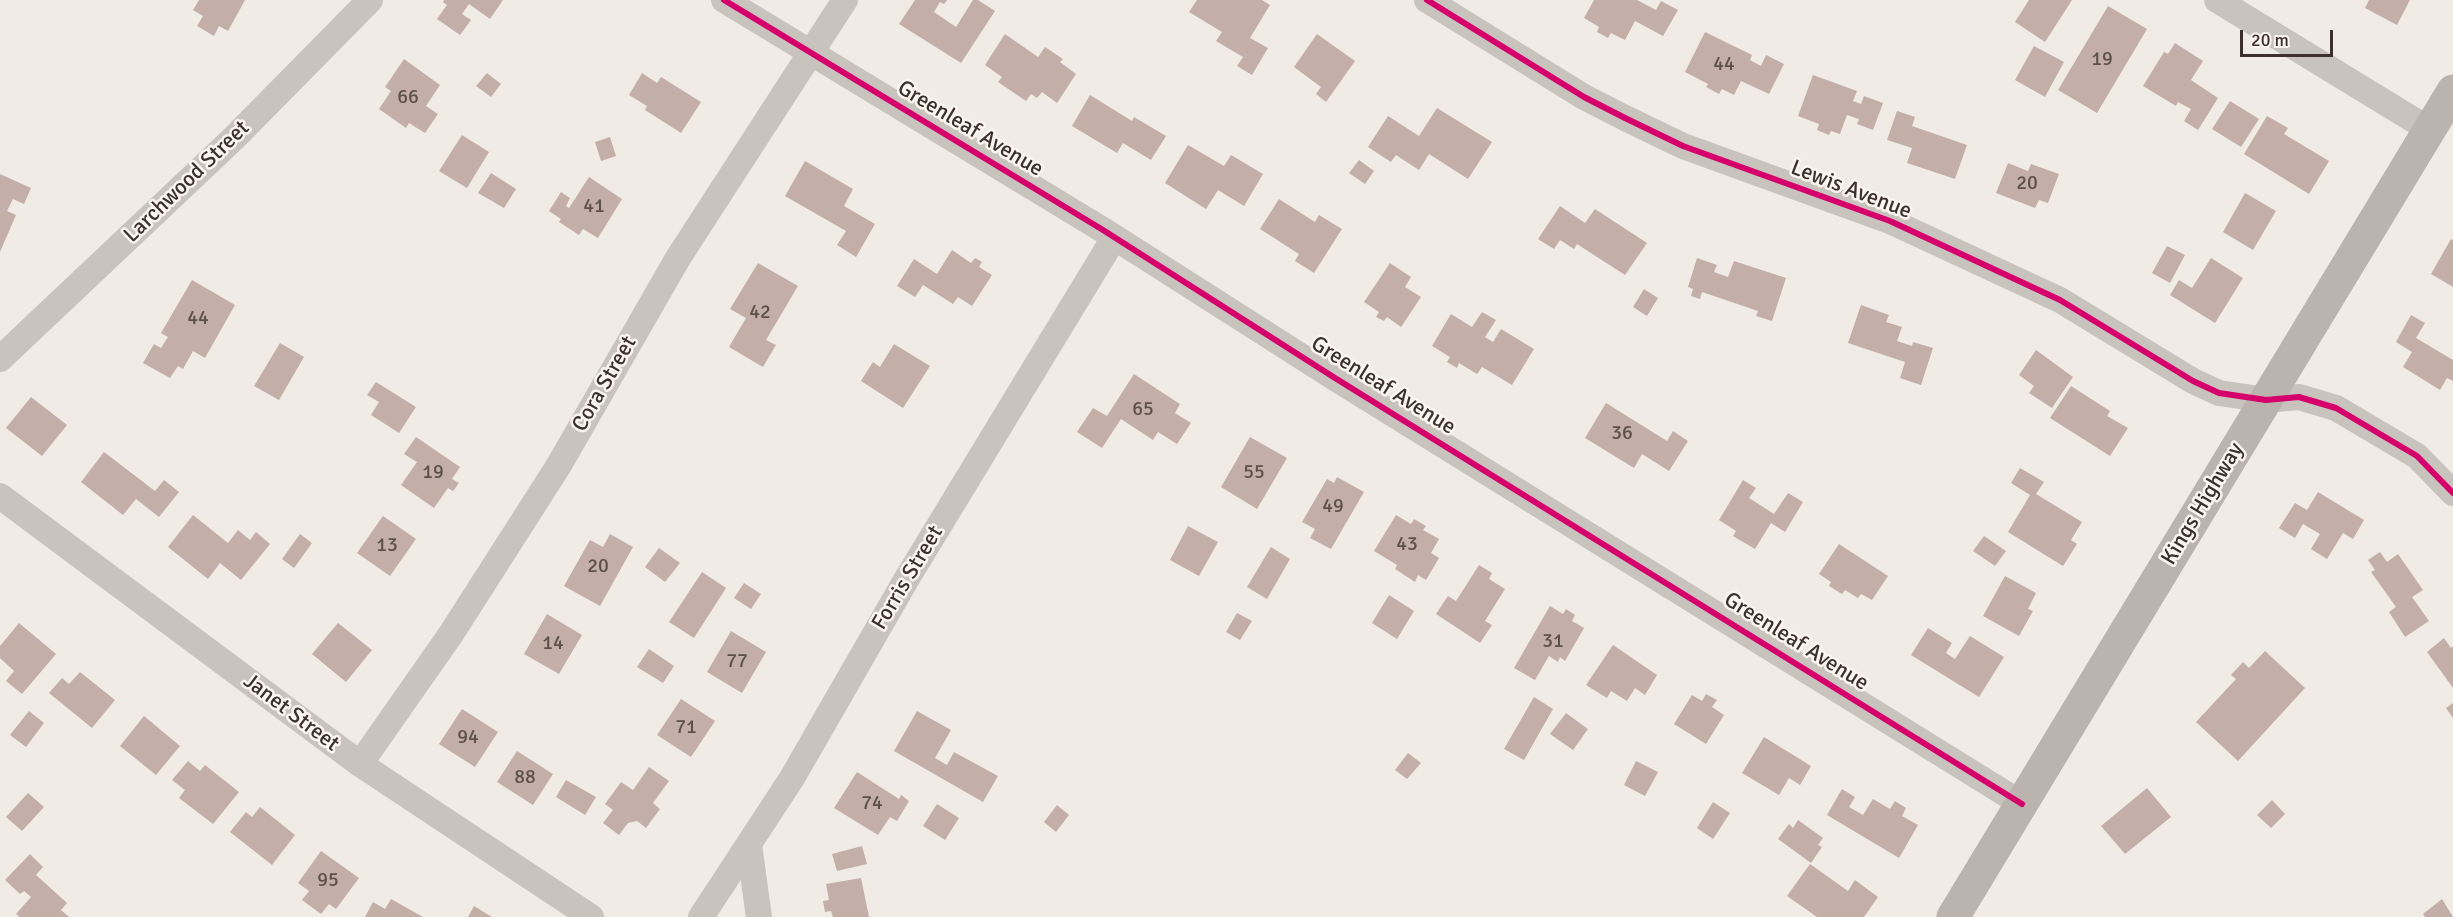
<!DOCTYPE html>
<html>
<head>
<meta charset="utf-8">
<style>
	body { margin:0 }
	#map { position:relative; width:2453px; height:917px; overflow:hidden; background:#f0ebe5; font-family:Signika,sans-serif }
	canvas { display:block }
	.scale { position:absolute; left:2240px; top:30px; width:93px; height:27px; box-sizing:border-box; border:3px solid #3b302b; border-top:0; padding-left:8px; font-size:18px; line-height:21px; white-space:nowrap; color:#3b302b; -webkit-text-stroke:4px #fbf5ee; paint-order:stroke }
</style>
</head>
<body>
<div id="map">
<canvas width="2453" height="917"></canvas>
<div class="scale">20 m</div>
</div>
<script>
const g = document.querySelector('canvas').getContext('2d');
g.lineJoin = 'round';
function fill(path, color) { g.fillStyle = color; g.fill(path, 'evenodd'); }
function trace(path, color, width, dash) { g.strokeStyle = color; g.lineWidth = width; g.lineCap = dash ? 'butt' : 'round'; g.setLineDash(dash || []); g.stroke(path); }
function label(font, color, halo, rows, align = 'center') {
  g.font = font + ' Signika,sans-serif'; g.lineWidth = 5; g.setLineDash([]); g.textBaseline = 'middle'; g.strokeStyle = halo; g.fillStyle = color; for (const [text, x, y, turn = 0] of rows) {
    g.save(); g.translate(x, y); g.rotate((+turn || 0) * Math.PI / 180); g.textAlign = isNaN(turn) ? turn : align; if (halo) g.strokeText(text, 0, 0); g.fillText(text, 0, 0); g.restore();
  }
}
fill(new Path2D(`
	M199 0H245L228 31 219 26 214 36 197 26 203 16 193 10Z
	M444 0H503L490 19 469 4 462 14 471 20 460 35 437 19 447 5 443 2Z
	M915 0H947L944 4 940 2 934 12 956 27 973 0H978L995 11 961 63 899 24Z
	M1197 0H1262L1270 5 1250 38 1268 48 1252 75 1237 66 1243 57 1216 41 1222 32 1189 12Z
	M1594 0H1637L1656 10 1661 1 1678 10 1663 36 1635 21 1625 40 1611 33 1608 38 1597 32 1599 27 1584 18Z
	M2029 0H2072L2045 42 2015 22Z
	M2369 0H2410L2397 25 2365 8Z
	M2108 6 2147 29 2097 113 2058 90Z
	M1705 32 1752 55 1750 60 1761 66 1766 55 1784 64 1769 94 1741 81 1734 95 1722 89 1719 94 1706 87 1708 84 1685 72Z
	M1005 34 1038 57 1045 47 1063 59 1060 62 1076 74 1057 103 1042 92 1037 98 1031 94 1026 101 998 82 1002 77 985 65Z
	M1317 34 1355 61 1326 102 1316 94 1321 87 1294 67Z
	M2175 43 2203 61 2191 80 2218 98 2198 130 2184 121 2191 109 2178 102 2176 106 2143 86 2164 52 2168 54Z
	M2034 46 2064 62 2045 97 2015 80Z
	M404 59 440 85 426 106 438 114 425 133 409 123 406 128 379 109 391 91 385 87Z
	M487 73 501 84 491 97 476 86Z
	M642 73 657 83 661 77 701 102 681 133 645 110 647 106 629 95Z
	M1813 75 1857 91 1853 101 1861 104 1864 96 1883 103 1873 130 1857 124 1859 119 1847 115 1840 134 1831 131 1829 135 1817 130 1819 124 1798 116Z
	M1090 95 1132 121 1134 117 1166 136 1151 160 1123 143 1117 153 1072 126Z
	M2230 101 2259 119 2241 147 2212 129Z
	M1437 108 1492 142 1468 179 1429 154 1419 170 1396 155 1391 162 1368 147 1388 116 1419 136Z
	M1897 111 1915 117 1912 126 1967 145 1955 179 1907 163 1912 148 1887 140Z
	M2267 116 2288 128 2284 134 2329 161 2309 194 2244 154Z
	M462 135 489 152 467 188 439 171Z
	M610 137 616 156 601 161 595 142Z
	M1188 145 1224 166 1231 155 1263 174 1244 206 1218 190 1206 209 1165 183Z
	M1359 160 1374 171 1365 184 1349 173Z
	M805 161 853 189 844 206 875 224 856 257 837 245 846 231 785 196Z
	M2008 163 2028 171 2031 164 2059 174 2048 203 2039 200 2035 208 1996 193Z
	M491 173 516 189 504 208 478 193Z
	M0 174 31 188 24 204 13 199 7 211 16 215 0 252Z
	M589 177 622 199 598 238 583 229 579 235 559 222 561 219 549 211 561 192 570 198 566 206 569 208Z
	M2245 193 2276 211 2253 250 2223 232Z
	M1279 199 1315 222 1319 215 1342 229 1314 273 1295 261 1299 254 1260 229Z
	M1560 206 1585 223 1595 209 1647 243 1625 275 1577 244 1574 249 1560 240 1554 249 1538 239Z
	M2451 239 2453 240V287L2431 274Z
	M2167 246 2185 255 2170 283 2152 273Z
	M952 250 971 263 975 258 982 262 979 267 992 275 972 306 958 297 953 304 923 285 915 297 897 286 914 259 937 274Z
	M1697 258 1717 265 1714 272 1728 277 1734 261 1786 278 1772 321 1756 316 1758 311 1702 292 1700 299 1691 296 1693 289 1688 287Z
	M2211 258 2243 278 2215 323 2170 295 2179 280 2192 288Z
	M758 263 798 286 766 340 776 345 763 367 729 347 746 318 730 309Z
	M1390 263 1411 277 1405 287 1421 297 1401 327 1387 317 1384 321 1376 317 1379 312 1364 302Z
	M192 280 235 305 205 358 193 351 183 369 178 366 170 378 143 363 154 344 161 348 168 337 161 333Z
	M1644 289 1658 298 1647 316 1633 307Z
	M1861 305 1889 315 1886 322 1902 327 1897 341 1912 346 1913 342 1933 348 1921 385 1900 378 1905 362 1848 343Z
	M1482 312 1496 320 1485 337 1493 342 1501 329 1534 349 1512 385 1482 367 1477 374 1459 363 1457 368 1447 362 1450 357 1432 346 1451 314 1472 327Z
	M2411 315 2425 323 2416 338 2453 360V381L2447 378 2440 390 2403 367 2412 352 2396 342Z
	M280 343 304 357 279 400 254 386Z
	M894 344 930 366 903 408 861 381 873 362 880 367Z
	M2036 350 2073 377 2052 408 2029 393 2034 386 2019 375Z
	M1134 374 1180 404 1175 413 1191 423 1177 444 1158 432 1153 440 1121 419 1102 448 1077 432 1093 408 1107 416Z
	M376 382 416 407 399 433 371 415 379 402 367 395Z
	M2071 386 2110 411 2107 416 2128 428 2110 456 2050 418Z
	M31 397 67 425 42 456 6 428Z
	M1606 403 1667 441 1673 431 1688 441 1669 471 1642 454 1634 468 1585 438Z
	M416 437 460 467 452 479 459 483 453 491 448 488 434 508 401 485 417 462 404 454Z
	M1250 437 1287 458 1257 509 1221 487Z
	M104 452 155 491 164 480 179 492 159 517 136 499 123 515 81 482Z
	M2020 468 2044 482 2036 494 2082 522 2071 540 2077 544 2063 566 2008 532 2030 495 2011 483Z
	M1337 477 1364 492 1331 549 1310 538 1315 529 1302 522 1327 479 1334 483Z
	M1743 480 1756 488 1749 498 1774 514 1788 493 1803 502 1785 532 1771 523 1755 549 1733 536 1736 531 1719 520Z
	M2318 492 2364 520 2353 539 2343 533 2327 559 2311 549 2320 534 2303 524 2295 538 2279 528 2295 503 2307 510Z
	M193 515 228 543 238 530 250 540 256 532 270 544 241 580 220 563 208 579 168 547Z
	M1396 515 1411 524 1414 519 1426 526 1423 530 1439 539 1431 553 1439 558 1426 580 1418 575 1415 582 1395 569 1397 565 1374 551Z
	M383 516 416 539 390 576 357 553Z
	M1188 526 1218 542 1199 576 1170 560Z
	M300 534 312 543 294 568 282 559Z
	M610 534 633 547 600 606 564 586 590 540 603 547Z
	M1984 536 2006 551 1995 566 1973 551Z
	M1839 544 1888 576 1872 600 1861 594 1858 598 1845 590 1842 594 1829 586 1831 582 1819 574Z
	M1271 547 1290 559 1267 599 1247 587Z
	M659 548 680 563 665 582 645 567Z
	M2380 552 2387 562 2398 554 2423 590 2412 597 2429 621 2405 637 2389 612 2396 607 2371 572 2375 570 2368 560Z
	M1479 565 1492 573 1489 579 1505 589 1485 621 1492 625 1480 643 1436 614 1448 596 1456 601Z
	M702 572 726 588 694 638 669 622Z
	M2005 576 2036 593 2028 609 2033 611 2019 636 1983 616Z
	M744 583 761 594 751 609 734 598Z
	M1389 595 1414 611 1397 639 1372 623Z
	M1550 606 1563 614 1566 609 1575 615 1572 621 1584 628 1565 661 1560 657 1558 662 1549 656 1535 680 1514 668Z
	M1237 613 1252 621 1240 640 1226 632Z
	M547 614 582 635 559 674 524 654Z
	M19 623 56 654 22 694 6 681 14 671 0 658V646Z
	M338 623 372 650 346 682 312 654Z
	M1928 628 1952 643 1946 653 1955 659 1970 636 2004 657 1979 697 1911 655Z
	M731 631 766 652 742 693 707 672Z
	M2444 638 2451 648 2453 646V688L2427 652Z
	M1613 645 1657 675 1645 695 1635 688 1627 701 1611 691 1607 698 1586 685Z
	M649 649 674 666 663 683 637 667Z
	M2265 651 2305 688 2238 761 2196 722 2236 679 2231 675 2243 662 2249 668Z
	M80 672 115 700 92 728 49 693 62 678 69 684Z
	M1706 694 1717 700 1712 707 1724 715 1706 744 1674 724 1692 695 1702 701Z
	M1534 697 1553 709 1524 760 1504 749Z
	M681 699 715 721 691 757 657 735Z
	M2453 703V718L2446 708Z
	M462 709 498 732 475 767 439 744Z
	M29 711 44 723 26 747 10 735Z
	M917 711 951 730 935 758 947 765 954 752 998 776 983 802 894 751Z
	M1566 713 1588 729 1573 750 1550 734Z
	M144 716 180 746 156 775 120 746Z
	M1764 737 1811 766 1800 785 1789 778 1779 795 1742 773Z
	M517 751 553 774 533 805 497 782Z
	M1408 753 1421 763 1407 779 1395 770Z
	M188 761 200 771 205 765 239 792 213 824 179 798 185 790 172 780Z
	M1636 761 1658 772 1645 796 1624 785Z
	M649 767 669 781 653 803 660 809 646 828 637 821 628 823 619 835 603 823 613 810 605 804 621 782 633 790Z
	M857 772 899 799 901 795 909 801 897 821 890 817 878 835 834 808Z
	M566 780 596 797 585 815 556 797Z
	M2147 788 2171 817 2125 854 2101 826Z
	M1842 789 1855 797 1849 807 1863 815 1873 799 1890 809 1895 801 1906 808 1902 816 1918 825 1899 858 1827 815Z
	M28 793 44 807 22 831 6 817Z
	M2272 800 2285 814 2271 828 2257 815Z
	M1713 802 1730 813 1713 839 1697 828Z
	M937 804 959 818 945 840 923 826Z
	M1057 805 1069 815 1056 832 1044 822Z
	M260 807 295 835 272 865 230 832 246 812 252 817Z
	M1798 820 1823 838 1818 845 1822 847 1811 863 1778 839 1789 824 1793 828Z
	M862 846 867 864 837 871 832 854Z
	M321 851 359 878 336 909 329 904 321 914 302 900 309 891 298 883Z
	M30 854 43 867 36 875 67 903 61 910 69 917H20L16 914 31 897 24 891 20 894 5 880Z
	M1810 864 1848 891 1855 880 1878 897 1864 917H1817L1787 896Z
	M861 878 869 917H833L831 911 825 912 823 901 829 900 826 884Z
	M391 899 423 917H365L373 902 385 909Z
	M2442 899 2453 917H2425L2423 914Z
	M474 906 492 917H468Z`), '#c3afa7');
trace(new Path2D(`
	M724 0 1103 230 1335 378 2022 804
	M1427 0 1584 97 1625 118 1683 146 1890 221 2060 300 2193 381 2219 393 2266 400 2299 397 2336 408 2417 456 2453 493
	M2217 0 2430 130
	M0 359 234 138 370 0
	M0 496 360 764 591 917
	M360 764 451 634 559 465 678 258 845 0
	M749 845 759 917
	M701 917 792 778 906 580 1114 238`), '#c9c3be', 26);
trace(new Path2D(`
	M1953 917 2453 91`), '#bab3ae', 33);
trace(new Path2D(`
	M724 0 1103 230 1335 378 2022 804
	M1427 0 1584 97 1625 118 1683 146 1890 221 2060 300 2193 381 2219 393 2266 400 2299 397 2336 408 2417 456 2453 493`), '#d6006c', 6);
label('20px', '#5d504a', null, [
	["19",2102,60],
	["44",1724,65],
	["66",408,98],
	["20",2027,184],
	["41",594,207],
	["42",760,313],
	["44",198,319],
	["65",1143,410],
	["36",1622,434],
	["19",433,473],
	["55",1254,473],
	["49",1333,507],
	["43",1407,545],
	["13",387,546],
	["20",598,567],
	["31",1553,642],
	["14",553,644],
	["77",737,662],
	["71",686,728],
	["94",468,738],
	["88",525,778],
	["74",872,804],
	["95",328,881]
]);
label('22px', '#3b302b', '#fbf5ee', [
	["Greenleaf Avenue",970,129,31],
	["Larchwood Street",187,182,-44],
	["Lewis Avenue",1851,190,21],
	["Cora Street",605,384,-60],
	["Greenleaf Avenue",1383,386,32],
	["Kings Highway",2203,504,-59],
	["Forris Street",908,578,-59],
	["Greenleaf Avenue",1796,642,32],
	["Janet Street",291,713,37]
]);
</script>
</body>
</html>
